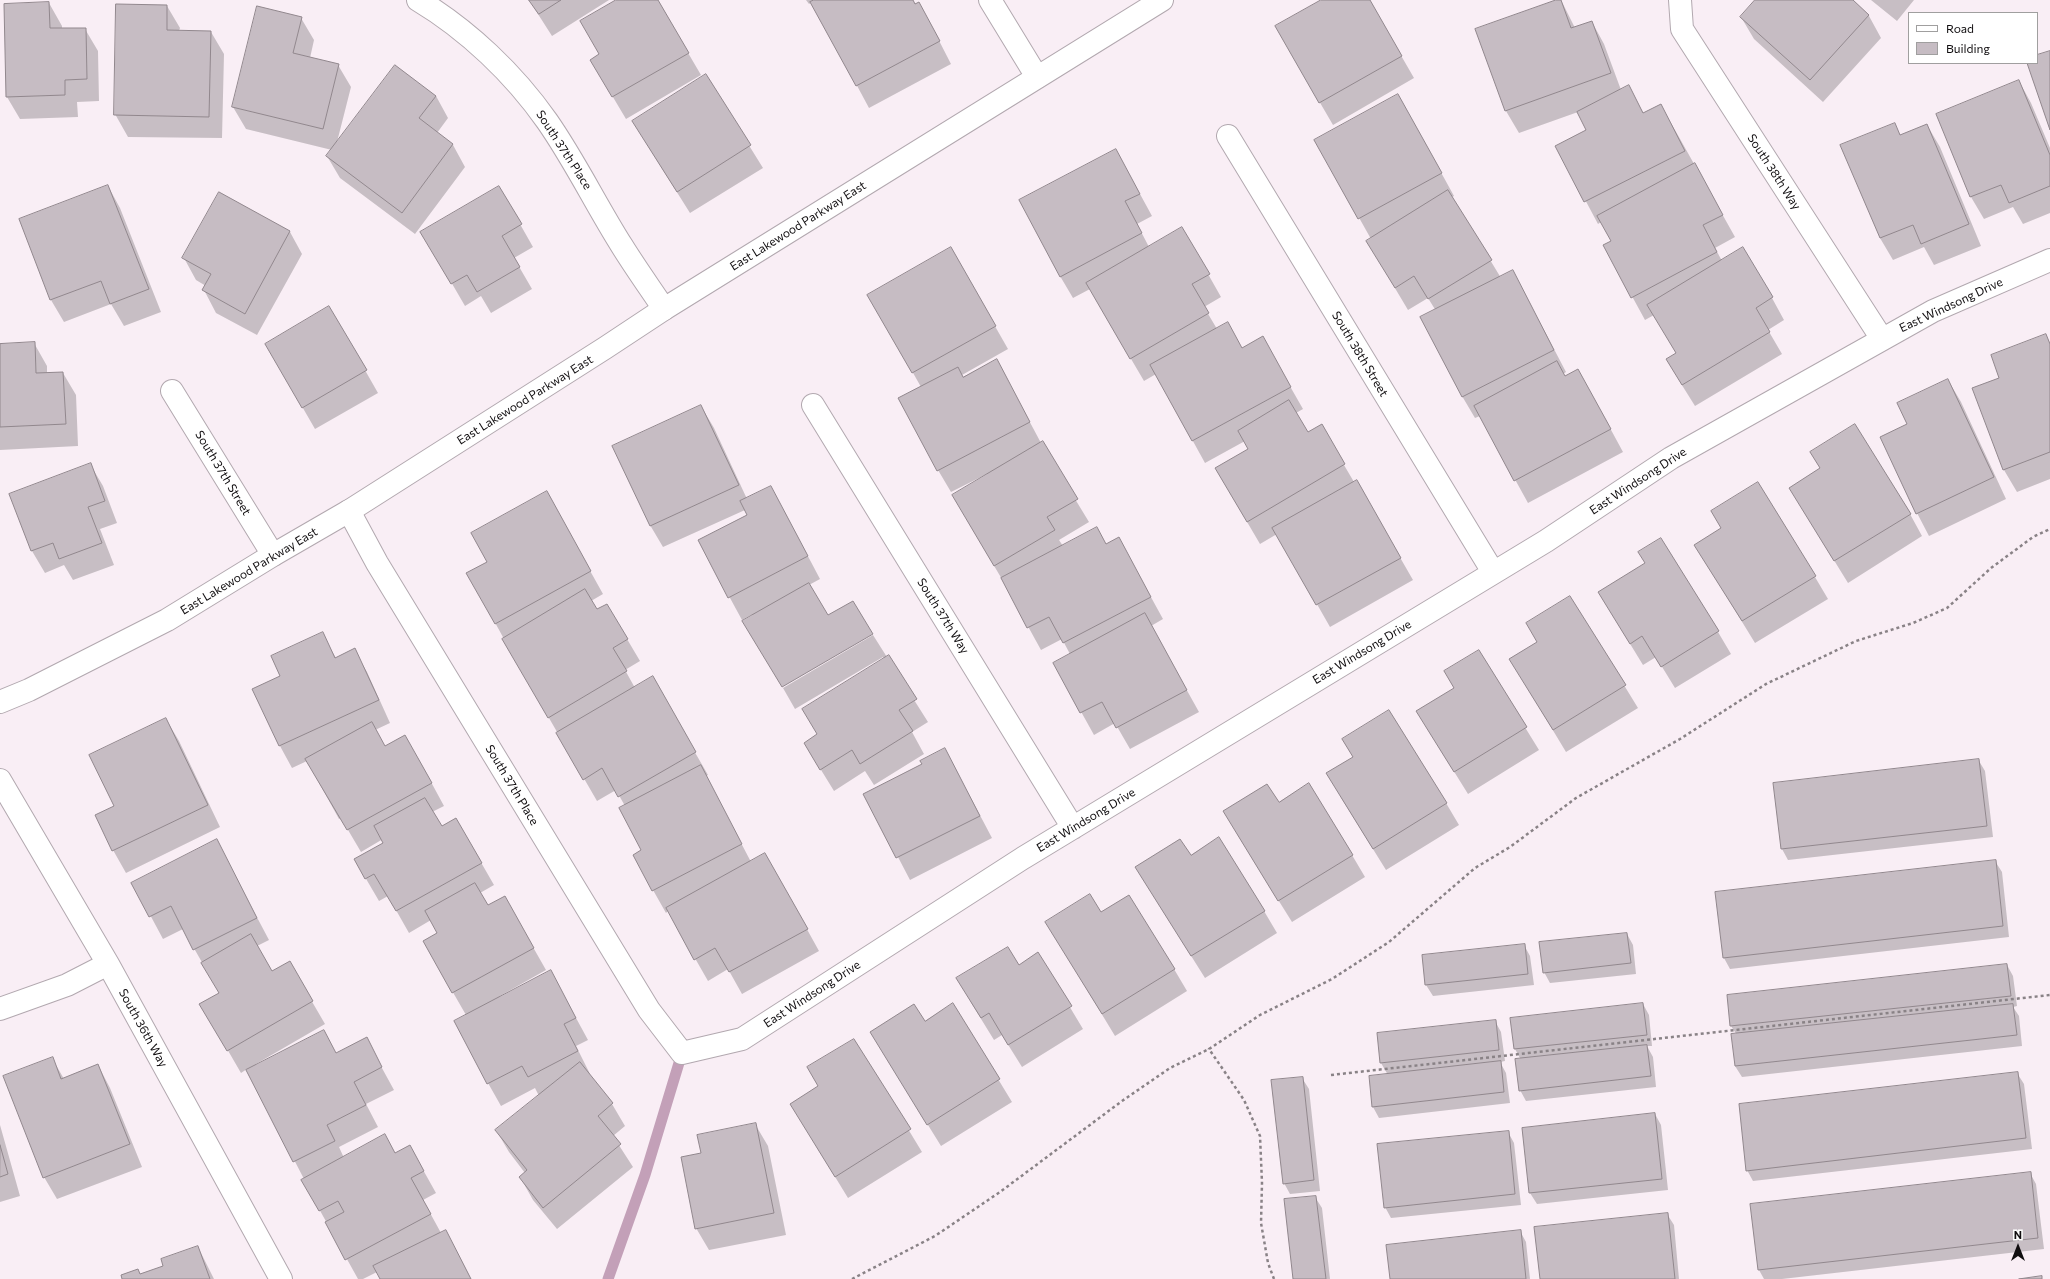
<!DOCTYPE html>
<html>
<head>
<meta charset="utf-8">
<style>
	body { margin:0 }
	#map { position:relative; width:2050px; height:1279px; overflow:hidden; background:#f9eef5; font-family:Commissioner,sans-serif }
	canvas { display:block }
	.legend { position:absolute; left:1908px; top:12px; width:130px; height:52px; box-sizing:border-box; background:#fff; border:1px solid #a09f9f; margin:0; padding:5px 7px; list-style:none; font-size:12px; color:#110e10 }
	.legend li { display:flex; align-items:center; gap:8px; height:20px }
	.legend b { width:20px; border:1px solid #a09f9f }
	.north { position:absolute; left:1998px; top:1227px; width:40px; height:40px; -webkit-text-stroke:3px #fff; paint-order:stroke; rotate:0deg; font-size:11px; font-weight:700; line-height:16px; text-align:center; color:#110e10 }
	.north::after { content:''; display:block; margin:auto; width:14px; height:18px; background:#110e10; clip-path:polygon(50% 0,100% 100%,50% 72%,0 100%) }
</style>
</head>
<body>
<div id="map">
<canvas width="2050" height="1279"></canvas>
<ul class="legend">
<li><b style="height:5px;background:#fff"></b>Road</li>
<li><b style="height:11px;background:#c6bcc3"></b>Building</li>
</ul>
<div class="north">N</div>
</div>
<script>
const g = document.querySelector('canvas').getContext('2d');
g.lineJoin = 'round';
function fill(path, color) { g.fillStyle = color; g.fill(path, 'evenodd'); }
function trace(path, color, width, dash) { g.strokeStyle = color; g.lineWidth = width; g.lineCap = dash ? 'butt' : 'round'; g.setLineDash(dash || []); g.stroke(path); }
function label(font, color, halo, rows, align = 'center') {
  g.font = font + ' Commissioner,sans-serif'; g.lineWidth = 3.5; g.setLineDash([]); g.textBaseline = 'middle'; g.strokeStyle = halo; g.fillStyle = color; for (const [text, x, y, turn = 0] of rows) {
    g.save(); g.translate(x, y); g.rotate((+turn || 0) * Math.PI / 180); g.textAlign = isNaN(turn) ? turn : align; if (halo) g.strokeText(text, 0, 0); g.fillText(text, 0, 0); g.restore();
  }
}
fill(new Path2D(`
	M529 0H609L552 36Z
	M618 0H657L701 75 626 119 604 82 601 55Z
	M806 0H912L931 25 951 64 869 108 812 2 809 4Z
	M1323 0H1369L1414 78 1333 125 1276 27Z
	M1561 0 1575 28 1592 22 1604 44 1621 90 1628 87 1644 114 1661 105 1735 237 1715 248 1722 261 1772 298 1784 320 1768 330 1782 354 1695 406 1680 382 1677 354 1654 315 1645 320 1604 245 1612 241 1601 222 1598 224 1557 147 1587 131 1578 112 1519 133 1506 111 1476 30Z
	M1756 0H1851L1869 16 1881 38 1823 102 1754 39 1741 17Z
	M1871 0H1914L1897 21Z
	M49 3 62 26V29H85L98 51 99 101 77 102 78 117 20 119 7 97Z
	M167 6 180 28 179 31 211 32 224 54 222 138 128 137 115 114Z
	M301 18 314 40 310 58 338 65 351 87 337 142 436 96 448 118 437 133 453 145 465 167 415 234 340 178 327 156 332 150 246 129 233 107Z
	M706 76 763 168 690 213 646 143Z
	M2019 81 2031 103 2050 148V213L2023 224 2013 207 1984 219 1971 197 1938 114Z
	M1411 118 1454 196 1452 197 1501 278 1513 271 1566 372 1563 374 1565 378 1591 393 1623 452 1528 503 1480 416 1475 418 1462 396 1436 311 1428 298 1408 310 1380 263 1371 239 1316 141Z
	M1894 124 1901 136 1927 125 1940 147 1981 246 1934 265 1924 247 1893 260 1880 238 1842 145Z
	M1116 150 1152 216 1137 224 1149 247 1182 228 1221 297 1204 307 1217 329 1242 349 1275 360 1303 409 1296 413 1308 433 1321 426 1354 482 1356 481 1413 580 1330 627 1277 534 1260 544 1216 469 1249 449 1245 441 1205 463 1156 374 1144 381 1090 289 1073 298 1060 276Z
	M108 186 120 208 161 312 124 326 111 304 64 322 51 300 20 220Z
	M499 187 533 247 514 258 532 289 491 313 481 296 465 306 422 232Z
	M219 193 290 232 302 254 257 335 216 313 204 290 206 286 196 280 184 258Z
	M951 249 1008 349 962 375 963 378 1009 383 1041 443 1089 522 1059 540 1063 546 1106 545 1119 539 1163 619 1151 626 1199 712 1130 749 1115 723 1094 735 1054 663 1070 654 1062 639 1041 650 1003 581 966 518 987 474 951 492 938 470 921 387 869 295Z
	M329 307 378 393 315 429 266 344Z
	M2046 335 2050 343V479L2017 492 2004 470 1973 389 2001 379Z
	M34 343 47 366V374L63 373 76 395 78 446 0 450V345Z
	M1948 380 1961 402 2006 499 1929 536 1917 513 1908 425Z
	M701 406 714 428 747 499 783 509 820 579 809 585 827 616 872 634 751 615 742 620 699 541 748 515 745 510 663 547 650 525Z
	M1811 453 1910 514 1922 536 1848 583 1803 510 1821 469Z
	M90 464 103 486 117 523 100 529 114 565 73 580 64 565 45 573 32 551Z
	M559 515 603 594 591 601 597 610 627 639 640 661 625 670 635 688 652 678 708 775 706 776 751 862 778 877 819 951 742 994 728 969 708 981 668 911 666 913 653 890 642 851 625 806 616 790 597 801 516 661 468 573 488 562Z
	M1695 545 1815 577 1828 599 1755 643Z
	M1599 593 1718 632 1731 654 1675 688 1656 657 1643 665Z
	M1570 597 1638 708 1566 752 1510 659 1538 643Z
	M322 634 336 658 354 650 367 672 390 723 375 730 385 747 418 758 444 806 432 812 441 828 456 819 494 885 480 893 488 906 517 919 546 970 500 996 501 997 563 994 588 1040 576 1046 590 1074H589L612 1104 625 1126 613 1136 633 1167 557 1229 533 1200 520 1177 525 1173 509 1152 496 1130 539 1096 535 1088 501 1106 488 1083 466 1015 424 942 439 933 431 920 409 933 388 896 379 901 355 860 384 843 383 839 361 852 341 818 339 819 307 761 292 768 280 746 253 689 281 676Z
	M873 635 928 722 912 732 924 754 874 785 865 771 834 791 818 765V735L884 659 883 657 795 709 783 688Z
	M1478 651 1539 750 1468 794 1430 733Z
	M166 719 179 741 220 827 126 873 113 850 115 807Z
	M945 749 992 838 910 880 865 794 923 765Z
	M1353 757 1446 803 1459 825 1386 870 1340 796Z
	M1979 761 1985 771 1993 837 1788 860 1782 849Z
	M1279 803 1352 855 1365 877 1292 922 1237 834Z
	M216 840 269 940 257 946 271 972 289 962 325 1024 256 1064 257 1065 337 1054 366 1039 394 1090 366 1104 378 1127 339 1147 344 1158 395 1154 422 1168 436 1193 423 1200 441 1233 445 1231 471 1279H381L377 1272 363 1279H358L303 1180 304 1179 247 1069 241 1073 201 1004 220 994 183 929 163 939 133 883Z
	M1190 856 1264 911 1277 933 1205 978 1149 889Z
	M1995 861 2002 872 2009 937 1730 969 1724 958 1717 893Z
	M1101 913 1174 969 1187 991 1115 1036 1046 922Z
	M1627 934 1633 945 1636 974 1550 983 1544 972Z
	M1524 945 1530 956 1534 985 1433 996 1426 985 1423 956Z
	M1038 954 1083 1029 1022 1067 1002 1035 994 1040 970 1001Z
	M2007 965 2013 976 2017 1006 2013 1007 2019 1016 2022 1046 1742 1077 1735 1066 1737 1035 1731 1026Z
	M1643 1004 1649 1015 1652 1046H1647L1653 1057 1656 1087 1526 1101 1520 1090 1521 1060 1515 1049 1511 1019Z
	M953 1005 1012 1102 941 1146 884 1054 924 1023Z
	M1495 1021 1501 1032 1505 1061 1500 1062 1506 1073 1510 1103 1379 1118 1373 1107 1370 1077 1388 1075 1381 1063Z
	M854 1040 922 1152 848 1198 804 1126 819 1086Z
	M52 1058 64 1079 98 1065 110 1088 142 1167 57 1199 44 1177Z
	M2017 1073 2024 1084 2032 1149 1753 1181 1747 1170Z
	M1302 1078 1309 1089 1320 1191 1290 1194 1284 1183Z
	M1655 1114 1661 1125 1668 1190 1537 1204 1530 1193 1523 1128Z
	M755 1124 768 1146 786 1235 709 1250 696 1228 702 1154Z
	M0 1125 20 1196 0 1202Z
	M1508 1132 1514 1143 1521 1205 1391 1218 1385 1207Z
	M2030 1173 2036 1184 2044 1249 1782 1279H1764L1759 1270 1751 1205Z
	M1315 1197 1322 1208 1330 1279H1294Z
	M1667 1214 1674 1225 1679 1279H1541Z
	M1520 1231 1526 1242 1530 1279H1391Z
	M198 1247 214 1279H123L138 1270 141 1275 165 1267Z`), '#0003');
trace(new Path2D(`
	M608 1279 645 1175 682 1053`), '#c3a0b8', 11);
const building = new Path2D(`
	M529 0H561L539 14Z
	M616 0H658L689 53 612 97 590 60 599 54 580 21Z
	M814 0H913L915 4 919 2 940 41 856 86 810 2Z
	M1321 0H1370L1402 56 1319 103 1275 26Z
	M1556 0H1561L1571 28 1592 21 1611 73 1505 111 1475 29Z
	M1755 0H1853L1869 15 1810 80 1740 17Z
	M49 2 50 28H86L87 79 65 80V95L6 97 4 4Z
	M116 4 167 5V30L211 31 209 117 114 115Z
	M257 6 302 17 293 53 339 64 323 129 232 107Z
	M2050 51V130L2027 63H2037V55Z
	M395 65 436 96 419 118 453 144 402 213 326 156Z
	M706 74 751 145 677 192 632 121Z
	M2019 80 2050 155V186L2009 203 2001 185 1970 197 1936 114Z
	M1629 85 1643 113 1661 104 1685 151 1584 202 1555 146 1586 130 1577 112Z
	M1398 94 1442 173 1358 219 1314 140Z
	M1895 123 1900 135 1927 124 1969 224 1921 244 1913 225 1880 238 1840 145Z
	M1116 149 1140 194 1125 201 1142 233 1060 277 1019 200Z
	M1695 163 1723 215 1703 225 1717 252 1631 298 1603 245 1611 241 1597 216Z
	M108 185 149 289 110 304 101 281 50 300 19 219Z
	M499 186 522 224 502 236 520 267 477 292 467 275 451 284 420 232Z
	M1448 190 1492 260 1428 299 1414 276 1395 288 1366 241Z
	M219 192 290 231 245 314 202 290 211 274 182 258Z
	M1182 227 1210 274 1192 284 1209 313 1130 359 1086 283Z
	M951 247 996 326 912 373 867 295Z
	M1743 247 1773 297 1756 308 1770 332 1682 385 1666 359 1676 353 1647 305Z
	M1513 270 1554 350 1462 397 1420 317Z
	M329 306 367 370 302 408 265 344Z
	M1228 322 1242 348 1263 336 1291 387 1192 441 1150 365Z
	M2046 334 2050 344V452L2003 470 1972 388 1999 378 1991 355Z
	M35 342 36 373 63 372 66 424 0 427V344Z
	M997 359 1030 422 937 471 898 398 958 367 963 377Z
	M1557 361 1565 376 1578 369 1611 429 1514 481 1474 406Z
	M1948 379 1994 477 1916 514 1880 437 1907 424 1897 403Z
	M1289 400 1308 432 1322 424 1345 464 1247 522 1215 468 1248 449 1238 431Z
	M701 405 739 485 650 526 612 446Z
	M1855 424 1911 514 1834 561 1789 488 1820 468 1810 452Z
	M1043 441 1078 499 1047 517 1055 530 994 566 952 495Z
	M91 463 105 501 88 507 102 543 59 559 53 543 31 551 9 494Z
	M1357 480 1401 558 1316 605 1272 528Z
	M1758 482 1816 576 1742 621 1694 545 1721 528 1711 511Z
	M771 486 808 556 728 598 698 540 747 515 740 501Z
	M547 491 591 571 495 624 466 573 487 562 471 533Z
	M1097 527 1106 544 1119 537 1151 597 1063 643 1049 617 1027 628 1001 578Z
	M1661 538 1719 631 1661 667 1642 636 1630 644 1598 592 1645 563 1638 552Z
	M809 583 828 615 853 601 873 634 782 687 742 621Z
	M585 589 597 609 607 604 628 639 613 648 627 671 548 718 502 639Z
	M1570 596 1626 685 1553 730 1509 659 1537 642 1526 623Z
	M1145 613 1187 690 1116 728 1102 702 1080 713 1053 663Z
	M323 632 335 658 355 648 379 700 279 746 252 689 280 676 271 656Z
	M1479 650 1527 727 1454 772 1416 711 1454 688 1444 671Z
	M889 655 917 699 899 710 913 731 860 764 852 750 820 770 804 743 817 734 802 709Z
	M653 676 696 752 618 797 602 768 583 780 556 733Z
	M1389 710 1447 803 1373 849 1326 773 1353 757 1342 739Z
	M166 718 208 805 112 851 95 815 114 806 89 755Z
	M372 722 385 746 405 735 432 783 347 830 305 759Z
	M945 748 980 816 896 858 863 794 922 764 920 761Z
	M1979 759 1987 826 1781 849 1773 783Z
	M701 765 742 844 652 891 633 855 641 850 619 808Z
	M1309 783 1353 855 1278 901 1223 811 1267 784 1279 802Z
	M425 798 442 826 456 818 482 863 396 911 374 874 365 879 354 859 383 843 374 826Z
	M1219 837 1265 911 1191 956 1135 867 1180 839 1191 855Z
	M217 839 257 918 193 950 171 906 149 917 131 883Z
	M765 853 808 929 729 972 715 948 694 960 666 908Z
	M1996 860 2003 926 1723 958 1715 892Z
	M475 883 488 905 505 896 534 948 452 993 423 941 437 933 425 911Z
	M1090 894 1101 912 1129 895 1175 969 1102 1014 1045 922Z
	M1627 933 1631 963 1543 973 1539 942Z
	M251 934 272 971 290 961 313 1001 227 1051 199 1004 219 993 201 963Z
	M1525 944 1528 974 1425 985 1422 955Z
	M1008 947 1019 965 1038 952 1072 1006 1008 1045 989 1013 981 1018 956 978Z
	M2007 964 2011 996 1730 1026 1727 995Z
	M551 970 576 1018 564 1024 578 1051 528 1077 522 1066 487 1084 454 1021Z
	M953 1003 1000 1079 927 1125 870 1032 914 1004 925 1021Z
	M1643 1003 1647 1035 1514 1049 1510 1018Z
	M2013 1004 2017 1035 1735 1066 1731 1034Z
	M1496 1020 1499 1050 1380 1063 1377 1033Z
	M324 1030 336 1053 367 1037 382 1067 354 1082 366 1105 327 1125 335 1141 293 1162 246 1070Z
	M854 1039 911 1129 835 1177 790 1104 818 1086 807 1067Z
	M1647 1045 1651 1076 1519 1091 1515 1059Z
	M53 1057 61 1079 98 1064 130 1144 43 1178 3 1076Z
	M1501 1061 1504 1092 1372 1107 1369 1076Z
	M580 1062 613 1103 598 1116 621 1144 543 1208 519 1177 527 1170 495 1130Z
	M2018 1072 2026 1138 1746 1171 1739 1104Z
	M1303 1077 1314 1180 1283 1184 1271 1080Z
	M1655 1113 1662 1179 1529 1193 1522 1128Z
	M756 1123 774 1213 695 1229 681 1157 701 1153 697 1135Z
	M1509 1131 1515 1194 1384 1208 1377 1144Z
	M385 1134 395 1153 410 1145 424 1171 411 1178 431 1214 345 1260 325 1222 344 1212 338 1201 319 1211 301 1180Z
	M0 1145 8 1174 0 1177Z
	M2031 1172 2038 1238 1758 1270 1750 1204Z
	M1316 1196 1326 1279H1293L1284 1199Z
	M1668 1213 1675 1279H1540L1534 1227Z
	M446 1230 471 1279H380L373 1266Z
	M1521 1230 1526 1279H1390L1386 1245Z
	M198 1246 210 1279H122L121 1275 138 1269 140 1274 163 1266 161 1259Z
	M2042 1276V1279H2019Z`);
fill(building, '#c6bcc3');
trace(building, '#91878d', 1);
const minor = new Path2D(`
	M418 0C468 30 514 74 547 121 575 161 596 205 622 246 635 267 650 288 664 309
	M990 0 1037 77
	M1680 0 1682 29 1882 339
	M1228 136 1493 572
	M172 391 273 555
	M813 405 1073 828
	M349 511 377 563 649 1010 682 1053 742 1039 1023 858 1546 541 1671 458 1933 311 2050 260
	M0 780 108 964 281 1279
	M0 1009 67 985 108 964`);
const tertiary = new Path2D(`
	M0 702 29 690 167 620 273 555 349 511 605 348 664 309 1162 0`);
trace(minor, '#b2a8af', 24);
trace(tertiary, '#b2a8af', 24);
trace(new Path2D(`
	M1331 1075 2050 995
	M852 1279 935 1236 1000 1192 1122 1101 1170 1068 1209 1049
	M1274 1279 1268 1263 1261 1223 1262 1183 1260 1136 1244 1100 1209 1049 1260 1015 1332 979 1389 942 1475 868 1510 847 1576 798 1680 739 1766 684 1856 641 1913 623 1947 608 1991 568 2033 537 2050 529`), '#898286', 2.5, [3, 3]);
trace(minor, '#fff', 22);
trace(tertiary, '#fff', 22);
label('12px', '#110e10', '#fff', [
	["South 37th Place",564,150,57],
	["South 38th Way",1774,172,57],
	["East Lakewood Parkway East",798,226,-32],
	["East Windsong Drive",1951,305,-25],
	["South 38th Street",1360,354,59],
	["East Lakewood Parkway East",525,400,-32],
	["South 37th Street",223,473,59],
	["East Windsong Drive",1638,481,-33],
	["East Lakewood Parkway East",249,571,-31],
	["South 37th Way",943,616,58],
	["East Windsong Drive",1362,652,-31],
	["South 37th Place",512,785,59],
	["East Windsong Drive",1086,820,-31],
	["East Windsong Drive",812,994,-33],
	["South 36th Way",143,1028,61]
]);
</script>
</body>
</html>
